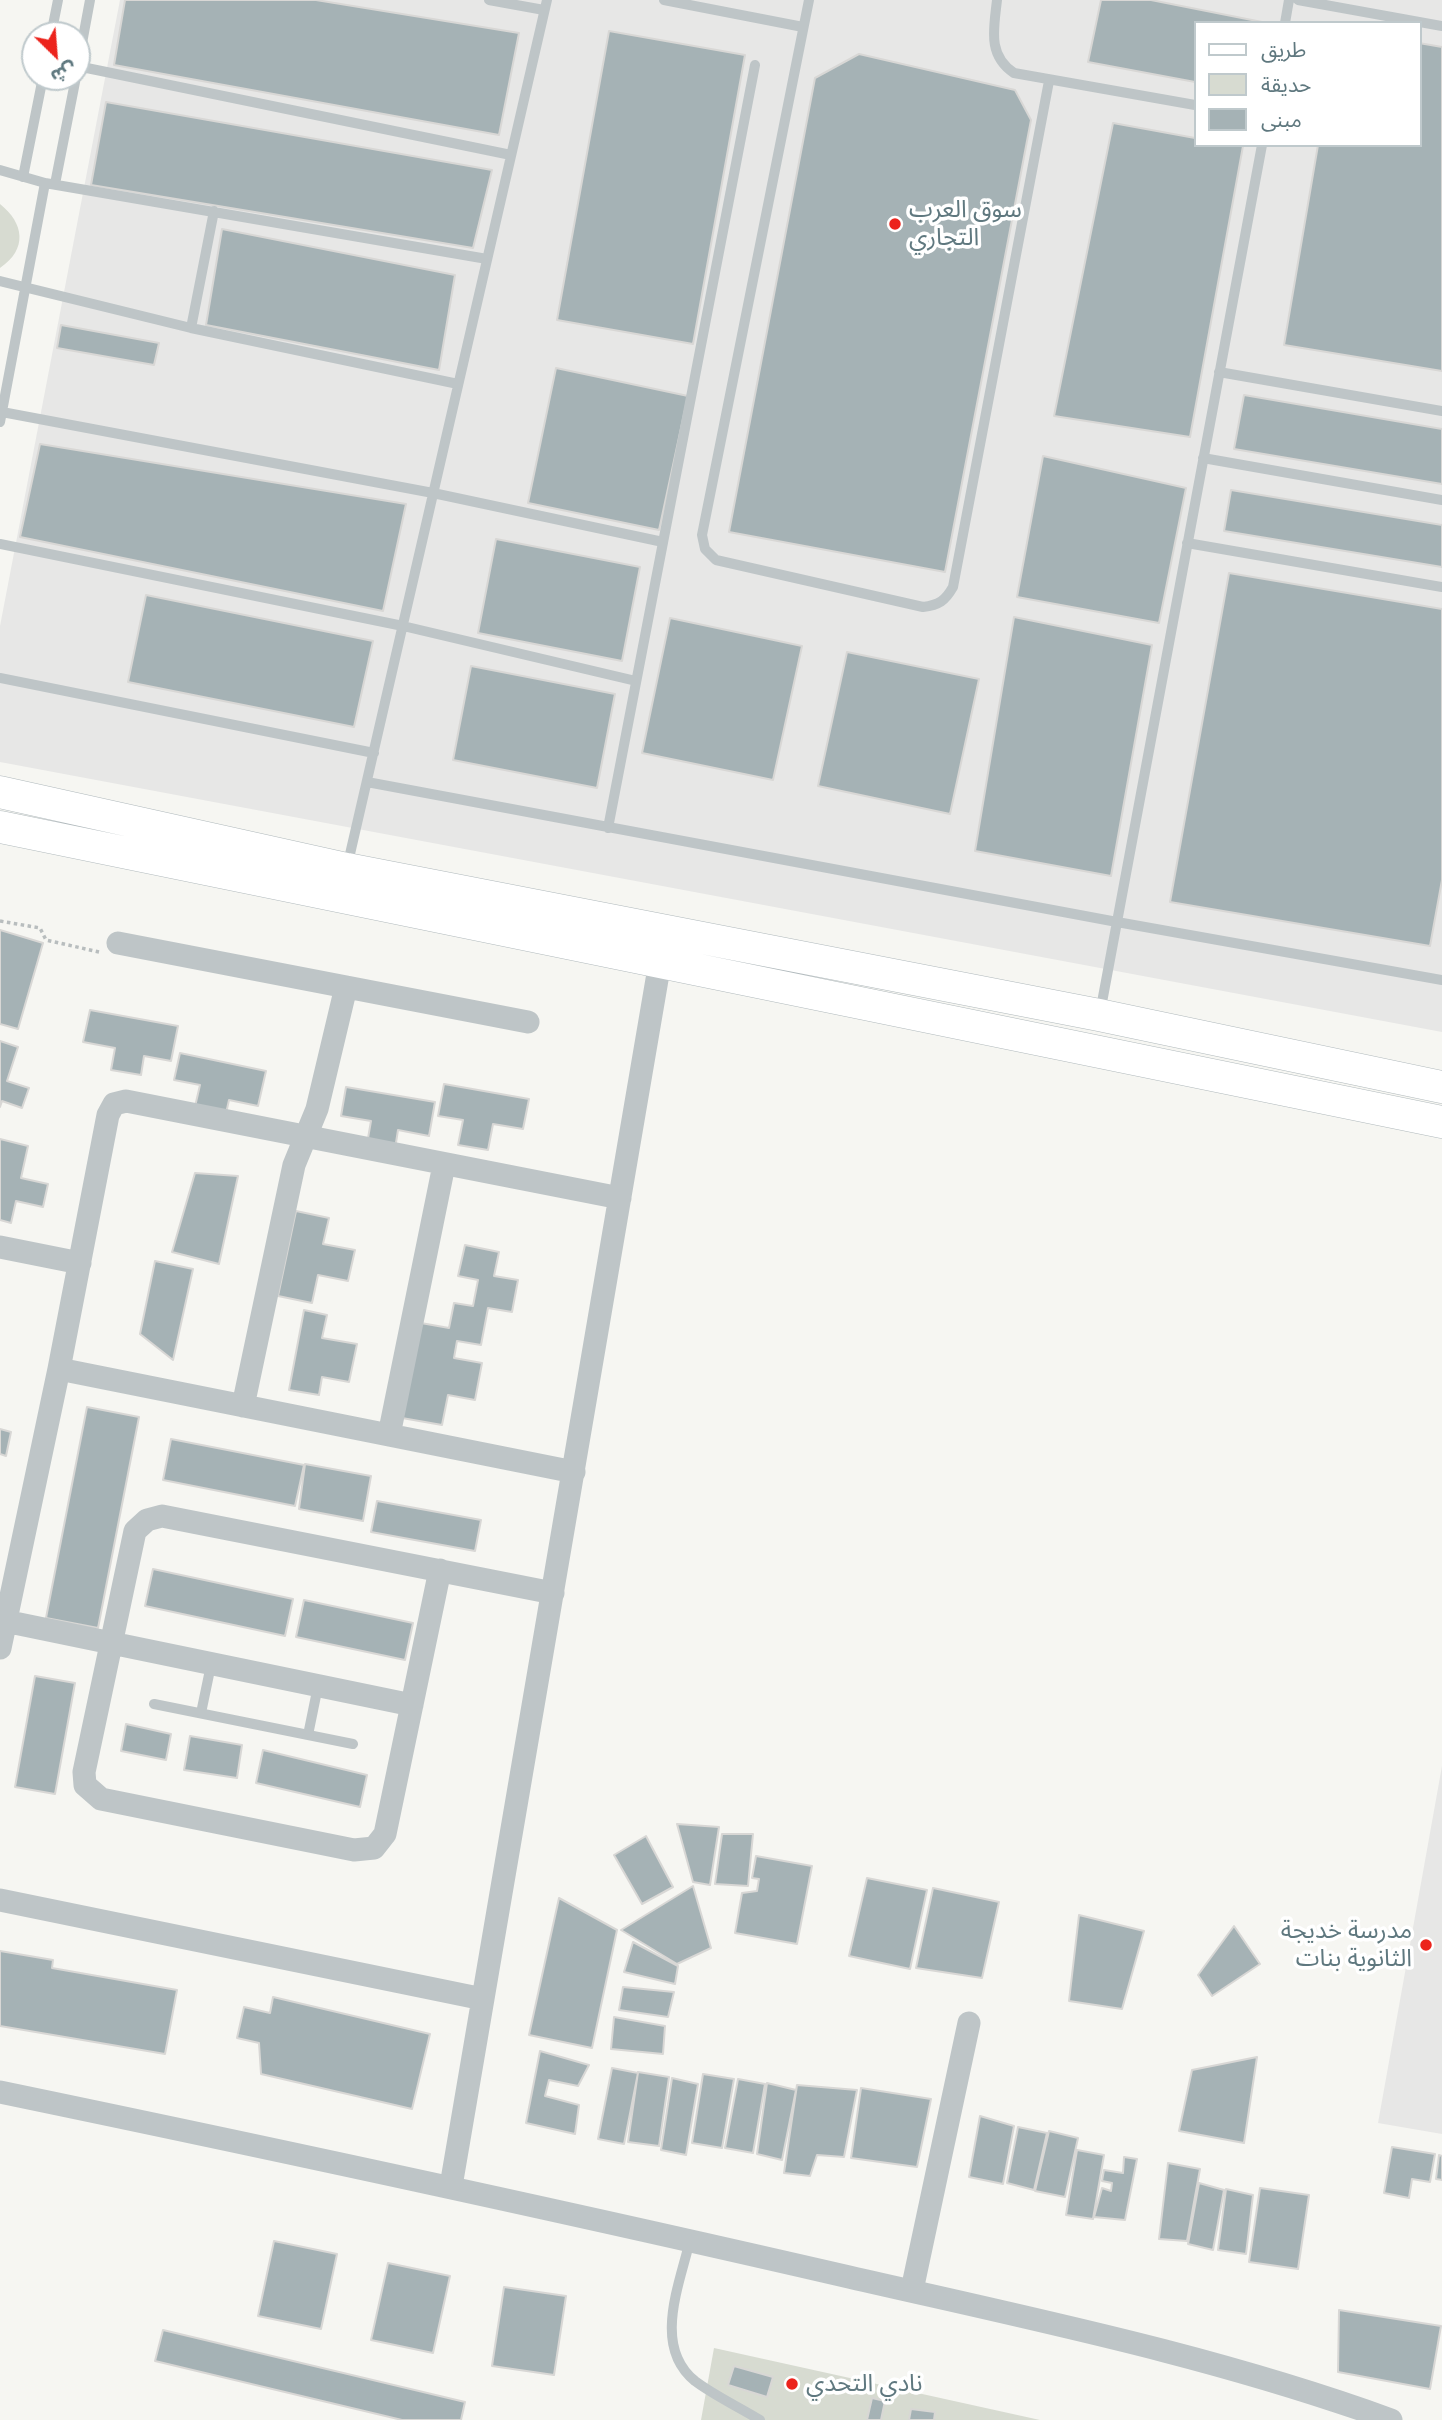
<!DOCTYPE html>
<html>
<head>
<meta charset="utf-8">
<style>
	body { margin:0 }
	#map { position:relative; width:1442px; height:2420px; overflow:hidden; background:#f6f6f2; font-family:"Open Sans","Noto Sans Arabic",sans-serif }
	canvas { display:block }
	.legend { position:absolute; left:1194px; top:21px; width:228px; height:126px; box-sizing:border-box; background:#fff; border:2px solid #bfc9cc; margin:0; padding:9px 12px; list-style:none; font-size:21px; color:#5f787f }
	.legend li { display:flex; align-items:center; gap:14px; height:35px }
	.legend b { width:35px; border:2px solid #bfc9cc }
	.north { position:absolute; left:21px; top:21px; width:70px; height:70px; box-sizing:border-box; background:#fff; border:2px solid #bfc9cc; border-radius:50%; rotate:155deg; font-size:19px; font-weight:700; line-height:28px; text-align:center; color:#5f787f }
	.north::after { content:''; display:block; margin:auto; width:24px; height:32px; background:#ec231c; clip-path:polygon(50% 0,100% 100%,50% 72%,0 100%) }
</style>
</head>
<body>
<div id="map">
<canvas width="1442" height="2420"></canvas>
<ul class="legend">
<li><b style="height:9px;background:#fff"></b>طريق</li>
<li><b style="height:19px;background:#d7dbd1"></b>حديقة</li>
<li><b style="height:19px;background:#a5b2b5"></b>مبنى</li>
</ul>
<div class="north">ش</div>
</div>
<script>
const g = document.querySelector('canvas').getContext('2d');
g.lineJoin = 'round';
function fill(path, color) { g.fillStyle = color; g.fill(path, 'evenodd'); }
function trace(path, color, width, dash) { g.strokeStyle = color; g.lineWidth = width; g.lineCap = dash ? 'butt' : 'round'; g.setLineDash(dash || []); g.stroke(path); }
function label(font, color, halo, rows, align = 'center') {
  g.font = font + ' "Open Sans","Noto Sans Arabic",sans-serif'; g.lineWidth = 7; g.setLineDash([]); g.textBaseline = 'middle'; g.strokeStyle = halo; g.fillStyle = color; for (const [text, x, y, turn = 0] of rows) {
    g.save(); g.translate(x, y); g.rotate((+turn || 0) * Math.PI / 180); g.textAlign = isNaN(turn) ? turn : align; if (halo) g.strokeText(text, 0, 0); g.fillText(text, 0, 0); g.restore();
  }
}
fill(new Path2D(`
	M120 0H1442V1032L0 762V626ZM1195 23H1419V145H1195Z
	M1442 1766V2134L1378 2123Z`), '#e7e7e6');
fill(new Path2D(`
	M0 204C24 223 28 249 0 268Z
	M714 2348 1040 2420H701Z`), '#d7dbd1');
const building = new Path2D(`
	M125 0H316L519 33 499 135 114 65Z
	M1101 0H1151L1267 23H1195V82L1088 62Z
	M609 31 745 55 693 344 557 320Z
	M1419 43 1442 47V371L1284 345 1318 145H1419Z
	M859 54 1015 90 1031 120 945 572 729 532 815 78Z
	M106 102 492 170 473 248 91 185Z
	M1113 123 1195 138V145L1243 146 1190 437 1054 416Z
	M222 229 455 275 439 370 206 325Z
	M61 325 159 343 154 365 57 348Z
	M556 368 688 396 659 530 528 503Z
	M1244 395 1442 429V484L1234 449Z
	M40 444 406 504 383 611 20 537Z
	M1043 456 1186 488 1159 623 1017 597Z
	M1231 490 1442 525V567L1224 531Z
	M496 539 640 567 622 661 478 633Z
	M1229 573 1442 609V880L1430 946 1170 902Z
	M146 595 373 641 354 727 128 682Z
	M1014 617 1152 645 1111 876 975 851Z
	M670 618 802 646 773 780 642 753Z
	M847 652 979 679 950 814 818 786Z
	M471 666 615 694 597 788 453 760Z
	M0 930 43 943 18 1029 0 1024Z
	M90 1010 178 1026 171 1061 144 1056 141 1075 111 1070 115 1048 83 1042Z
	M0 1041 18 1047 7 1081 29 1088 22 1108 2 1101 0 1107Z
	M180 1053 266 1071 258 1106 229 1100 225 1118 194 1111 200 1085 174 1080Z
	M444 1084 529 1099 523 1129 493 1124 488 1150 458 1145 463 1120 438 1116Z
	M346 1087 435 1102 429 1136 398 1130 395 1149 367 1144 371 1121 341 1116Z
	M0 1139 28 1146 21 1178 48 1184 43 1207 16 1201 11 1223 0 1220Z
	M195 1173 238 1176 219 1264 172 1252Z
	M296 1211 329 1218 323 1244 355 1250 348 1281 318 1275 312 1303 278 1296Z
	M465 1245 499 1252 494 1276 518 1280 512 1312 488 1308 481 1345 457 1341 454 1358 482 1363 475 1400 448 1395 442 1425 402 1418 421 1323 449 1328 454 1303 473 1306 478 1280 458 1276Z
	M155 1261 193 1269 173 1360 140 1334Z
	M304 1310 327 1315 322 1338 357 1344 349 1382 322 1377 319 1395 289 1390Z
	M87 1407 139 1417 98 1628 46 1618Z
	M0 1429 11 1432 6 1456 0 1454Z
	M171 1439 304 1465 295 1506 163 1480Z
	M305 1464 371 1476 363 1521 299 1509Z
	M377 1501 481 1520 475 1551 371 1532Z
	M153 1569 293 1599 285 1636 145 1606Z
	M304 1600 413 1623 405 1660 296 1637Z
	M35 1676 75 1683 55 1794 15 1787Z
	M126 1724 171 1734 166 1760 121 1751Z
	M190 1736 242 1745 237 1778 184 1770Z
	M263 1750 367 1775 360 1807 256 1783Z
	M677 1824 719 1827 710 1885 693 1882Z
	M722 1834H753L748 1886 715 1884Z
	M646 1836 673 1887 642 1904 614 1855Z
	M756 1856 812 1866 797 1944 735 1933 742 1893 757 1891 759 1879 752 1878Z
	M867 1878 927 1890 910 1969 849 1956Z
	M693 1886 711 1948 677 1964 621 1930Z
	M933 1888 999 1902 982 1978 916 1968Z
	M559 1898 617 1930 592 2048 529 2035Z
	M1079 1915 1144 1931 1122 2009 1069 2001Z
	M1234 1926 1260 1964 1212 1996 1198 1975Z
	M633 1942 678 1966 675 1984 624 1972Z
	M0 1951 53 1960 52 1968 177 1990 165 2054 0 2026Z
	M623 1987 674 1992 668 2017 619 2010Z
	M273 1997 430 2034 412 2109 261 2074 259 2043 237 2038 244 2007 270 2013Z
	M614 2017 665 2026 663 2054 611 2049Z
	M540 2051 589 2065 578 2086 549 2080 545 2096 579 2105 575 2134 526 2123Z
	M1257 2057 1244 2143 1179 2131 1192 2070Z
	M612 2068 638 2073 624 2144 598 2139Z
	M638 2072 669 2077 659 2146 628 2142Z
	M703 2074 734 2079 722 2148 692 2143Z
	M672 2078 698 2084 686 2155 661 2150Z
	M738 2079 765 2084 753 2153 725 2148Z
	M767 2083 796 2090 782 2160 757 2154Z
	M797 2085 857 2090 844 2157 817 2155 810 2176 784 2173Z
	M861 2088 931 2099 917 2167 851 2158Z
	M980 2116 1014 2126 1003 2184 969 2177Z
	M1018 2127 1047 2133 1034 2190 1007 2183Z
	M1049 2131 1078 2138 1065 2197 1035 2191Z
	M1392 2147 1435 2154 1430 2182 1412 2179 1409 2198 1384 2193Z
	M1077 2150 1104 2155 1093 2219 1066 2215Z
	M1439 2155 1442 2156V2180L1436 2179Z
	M1124 2157 1137 2159 1125 2220 1094 2217 1102 2188 1111 2191 1112 2183 1102 2181 1104 2170 1123 2173Z
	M1168 2163 1200 2169 1187 2241 1159 2239Z
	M1199 2183 1224 2190 1213 2250 1188 2244Z
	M1260 2188 1309 2195 1298 2269 1249 2262Z
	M1226 2189 1253 2195 1246 2254 1218 2250Z
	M274 2241 337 2254 321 2329 258 2316Z
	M388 2263 450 2276 433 2353 371 2340Z
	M504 2287 566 2296 554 2375 492 2366Z
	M1339 2310 1441 2326 1430 2389 1338 2372Z
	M163 2330 465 2402 461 2420H402L155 2361Z
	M734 2366 773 2377 767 2397 728 2385Z
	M872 2398 885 2401 881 2420H867Z
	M911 2409 935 2412 934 2420H909Z`);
fill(building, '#a5b2b5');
trace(building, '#d8d7d5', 2);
const secondary = new Path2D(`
	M0 792 347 869 1099 1015 1442 1087
	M0 827 1442 1122`);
trace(secondary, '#b0b9bc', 33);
trace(new Path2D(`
	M0 921 40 928 46 940 99 952`), '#b8bdbe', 3.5, [3.5, 3.5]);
trace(new Path2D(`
	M489 0 544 10
	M664 0 803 27
	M809 0 702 535 705 549 716 560 923 607C939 605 945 601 953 587L1049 81
	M997 0C994 28 987 55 1014 73L1195 105
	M1298 0 1442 26
	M1285 23 1289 0
	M51 35 58 0
	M77 66 511 155
	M77 70 90 0
	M0 170 45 183 487 259
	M23 177 43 77
	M55 184 76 77
	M0 281 191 328 458 384
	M191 328 214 211
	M1219 372 1442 411
	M2 412 433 493 663 542
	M0 422 45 183
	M1203 458 1442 500
	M1187 543 1442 587
	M0 544 403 626 636 681
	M0 678 374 753
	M367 782 1117 922 1442 980
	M608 828 755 65
	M347 867 547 0
	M1100 1013 1262 145
	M154 1704 353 1744
	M201 1713 211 1665
	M308 1735 318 1686
	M690 2240C680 2284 652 2346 695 2381 715 2396 739 2407 760 2420`), '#bec5c7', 10);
trace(new Path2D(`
	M118 943 528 1022
	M0 1247 80 1263
	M59 1369 574 1472
	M243 1406 294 1165 317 1109 346 987
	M389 1435 444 1165
	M440 1570 385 1834 374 1848 354 1850 101 1799 85 1785 84 1772 135 1531 147 1520 162 1516 553 1593
	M0 1620 412 1705
	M0 1648 59 1369 108 1115 114 1104 126 1101 620 1198
	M0 1900 483 1999
	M0 2092C284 2151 567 2212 849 2277 1032 2319 1215 2356 1391 2420
	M451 2186 660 962
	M912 2290 969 2023`), '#bec5c7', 23);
trace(secondary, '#fff', 32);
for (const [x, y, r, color] of [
	[895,224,7,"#ec231c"],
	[1426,1945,7,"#ec231c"],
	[792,2384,7,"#ec231c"]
]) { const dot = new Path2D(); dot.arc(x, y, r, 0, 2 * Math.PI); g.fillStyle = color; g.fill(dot); trace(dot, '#fff', 2.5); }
label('24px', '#5f787f', '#fff', [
	["سوق العرب",909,210],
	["التجاري",909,238],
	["مدرسة خديجة",1412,1931,"right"],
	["الثانوية بنات",1412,1959,"right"],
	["نادي التحدي",806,2384]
], 'left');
</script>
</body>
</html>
